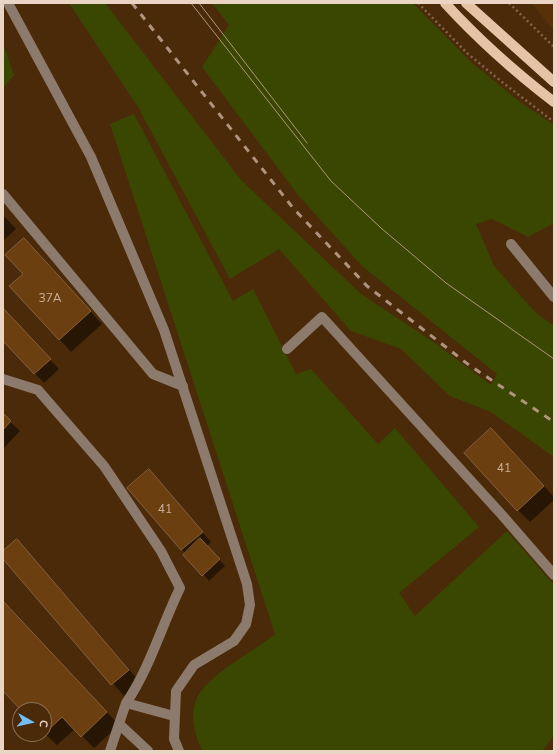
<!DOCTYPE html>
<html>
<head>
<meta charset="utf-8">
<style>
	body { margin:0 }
	#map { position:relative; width:557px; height:754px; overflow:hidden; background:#4b2a0a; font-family:"Nunito Sans",sans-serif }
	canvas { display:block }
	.frame { position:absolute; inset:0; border:4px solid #ead5c4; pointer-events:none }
	.north { position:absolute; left:12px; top:702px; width:40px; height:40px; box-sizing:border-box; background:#4b2a0a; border:1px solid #8b6e54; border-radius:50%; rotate:98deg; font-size:11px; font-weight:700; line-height:16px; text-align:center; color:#ead5c4 }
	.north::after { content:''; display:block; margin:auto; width:14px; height:18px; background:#74c0f6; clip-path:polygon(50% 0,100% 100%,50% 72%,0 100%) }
</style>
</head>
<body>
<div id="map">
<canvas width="557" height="754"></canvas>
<div class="frame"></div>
<div class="north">С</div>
</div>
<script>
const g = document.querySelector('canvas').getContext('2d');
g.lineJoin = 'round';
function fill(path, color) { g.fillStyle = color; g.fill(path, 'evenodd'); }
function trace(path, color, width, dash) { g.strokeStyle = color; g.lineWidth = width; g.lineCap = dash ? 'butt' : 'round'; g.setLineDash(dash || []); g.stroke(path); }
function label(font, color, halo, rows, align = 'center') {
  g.font = font + ' "Nunito Sans",sans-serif'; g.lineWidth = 4; g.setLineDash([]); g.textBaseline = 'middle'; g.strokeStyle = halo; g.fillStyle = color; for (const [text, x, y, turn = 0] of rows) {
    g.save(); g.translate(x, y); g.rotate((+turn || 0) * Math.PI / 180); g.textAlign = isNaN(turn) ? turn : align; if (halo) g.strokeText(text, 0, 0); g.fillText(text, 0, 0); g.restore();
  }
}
fill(new Path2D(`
	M532 3H554V31Z`), '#583109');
fill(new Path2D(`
	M69 3H105L241 180 361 294 432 341 491 385 497 374 362 266 298 195 202 67 229 25 212 3H413L471 62 520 102 554 125V223L528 237 492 219 476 224 494 266 535 312 554 326V457L491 412 450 396 401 349 351 331 279 249 230 279 138 107Z
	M3 43 14 75 3 88Z
	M134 114 233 301 253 289 296 374 311 369 378 444 395 428 479 527 399 593 415 616 507 531 554 585V735L543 751H203C193 735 188 706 202 690 221 667 251 653 275 634L110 124Z`), '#3a4700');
fill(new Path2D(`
	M3 215 16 229 3 241Z
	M36 251 102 324 71 352 11 286 24 274Z
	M3 309 59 369 44 383 3 340Z
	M3 415 20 431 3 449Z
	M503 442 554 497V500L530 522 518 510Z
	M158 480 211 542 207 546 225 566 209 581 129 488Z
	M17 540 140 682 124 696 3 558V552Z
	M3 603 119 725 94 748 75 729 57 745 44 733V710H23L3 689Z`), '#0007');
const building = new Path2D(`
	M24 238 91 311 59 340 9 286 23 274 5 255Z
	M3 308 51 359 34 374 3 341Z
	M3 413 11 421 3 430Z
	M491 428 544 486 517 511 464 453Z
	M149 469 203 532 181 550 127 488Z
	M200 538 220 559 202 576 183 555Z
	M17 539 129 670 111 685 3 559V551Z
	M3 601 107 712 81 737 62 717 44 734V710H21L3 691Z`);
fill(building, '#6c3f11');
trace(building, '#856041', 1);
trace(new Path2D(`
	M418 3 467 53 502 82 554 122
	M509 3 554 47`), '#82654a', 2.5, [2, 3]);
trace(new Path2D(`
	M8 3 91 157 164 330 247 584 250 605 246 624 234 641 194 665 176 691 174 739 179 751
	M3 194 153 374 183 386
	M511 244 554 297
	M287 349 322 317 502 515 554 575
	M3 379 38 390 104 466 161 551 180 588C162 625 149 670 126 703
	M119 724 148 751
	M110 751 126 703 174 716`), '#8c7b6d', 10);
trace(new Path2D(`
	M445 3C478 39 515 72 554 102
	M466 3 554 82`), '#e6c2a6', 10);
trace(new Path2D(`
	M191 3 331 181 381 228 446 283 554 359
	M199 3 307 143`), '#af957f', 1);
trace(new Path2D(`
	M132 3 293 208 367 286 469 365 554 422`), '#af957f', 3, [7, 7]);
label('12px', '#cab097', null, [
	["37А",50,299],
	["41",504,469],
	["41",165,510]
]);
</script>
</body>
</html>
